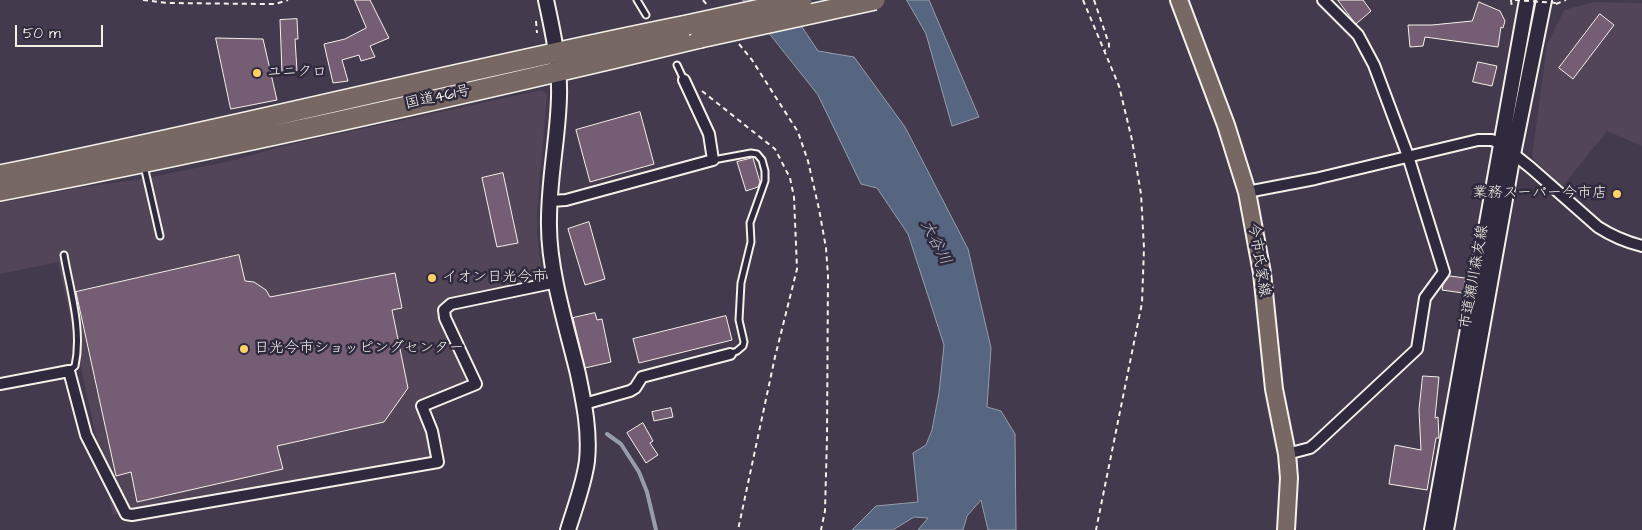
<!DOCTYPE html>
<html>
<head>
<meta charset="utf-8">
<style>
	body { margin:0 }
	#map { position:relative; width:1642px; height:530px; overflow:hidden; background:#443a4d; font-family:"Architects Daughter",sans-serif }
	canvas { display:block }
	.scale { position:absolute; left:15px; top:25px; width:88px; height:22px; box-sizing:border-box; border:2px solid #f4f1e8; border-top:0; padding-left:6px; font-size:15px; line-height:18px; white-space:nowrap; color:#f4f1e8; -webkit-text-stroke:4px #2f2a3d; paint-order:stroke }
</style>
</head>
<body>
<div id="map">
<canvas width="1642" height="530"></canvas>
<div class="scale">50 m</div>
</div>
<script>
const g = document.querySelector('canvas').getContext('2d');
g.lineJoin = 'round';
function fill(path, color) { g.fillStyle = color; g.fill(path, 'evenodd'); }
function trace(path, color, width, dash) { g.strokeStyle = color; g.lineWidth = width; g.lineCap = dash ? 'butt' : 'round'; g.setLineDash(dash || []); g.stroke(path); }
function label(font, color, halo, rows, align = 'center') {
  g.font = font + ' "Architects Daughter","Klee One",sans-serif'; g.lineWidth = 5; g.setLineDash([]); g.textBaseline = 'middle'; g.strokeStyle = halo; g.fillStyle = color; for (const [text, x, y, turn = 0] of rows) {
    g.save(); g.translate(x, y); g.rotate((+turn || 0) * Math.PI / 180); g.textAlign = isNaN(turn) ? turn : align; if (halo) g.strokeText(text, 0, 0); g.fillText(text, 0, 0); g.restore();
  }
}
fill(new Path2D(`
	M1594 2 1642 3V146L1607 131 1562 187 1532 157 1547 45 1564 10Z
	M542 90 547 94 537 213V235L543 278 453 296 442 302 439 308 442 322 469 374 466 382 417 403 426 434 430 458 113 515 58 262 0 274V203L83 187 136 180 231 161 283 146Z`), '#534558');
const water = new Path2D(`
	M743 0H784L818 51 854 57 905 127 968 249 991 348 987 407 1001 411 1015 434 1016 530H988L981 500 967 516 963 530H918L928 518 914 517 893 530H852L876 506 918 502 913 453 926 445 932 430 939 393 944 345 908 234 877 188 861 184 818 95Z
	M907 0H929L979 117 952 126 926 34Z`);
fill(water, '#566680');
trace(water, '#959eaa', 1);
trace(new Path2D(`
	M607 434 621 444 639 472 647 492 656 530`), '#959eaa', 4);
const building = new Path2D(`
	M355 0H370L389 38 370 46 375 57 361 61 359 55 342 60 348 81 333 83 324 44 345 39 366 28Z
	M1338 0H1363L1371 11 1356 24Z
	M1479 2 1500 11 1505 21 1503 28 1501 27 1498 47 1425 37 1423 46 1410 47 1408 25H1432L1472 21Z
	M1600 14 1614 25 1573 79 1559 68Z
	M297 19 298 39H295L297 71 282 72 280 20Z
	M216 38 263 39 277 100 231 109Z
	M1478 62 1497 66 1492 86 1473 82Z
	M640 112 654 164 590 182 576 130Z
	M753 158 760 182 758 187 746 191 737 162Z
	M503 173 518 243 497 247 482 178Z
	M589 222 605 279 585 285 568 229Z
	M239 255 245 281 254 282 266 290 270 297 395 273 402 308 392 310 408 388 384 422 277 446 283 469 137 502 131 472 116 476 76 292Z
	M1450 276 1465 278 1463 293 1442 290 1443 285Z
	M595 313 597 320 602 319 611 362 585 368 573 318Z
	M726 316 732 340 639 363 633 339Z
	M1423 376 1439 377 1435 418 1438 417 1439 438H1436L1427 490 1389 484 1395 445 1421 450 1419 410Z
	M671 408 673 417 654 421 652 412Z
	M643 423 653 441 650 443 658 455 646 463 627 433Z`);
fill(building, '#755e73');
trace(building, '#f4f1e8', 1);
const lane = new Path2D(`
	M637 0 646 15
	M677 65 684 80
	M713 160 751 153 757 154 762 160 765 171V181L750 223 751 242 741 283 739 320 744 342 743 346 737 351 730 354
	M144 166 160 236
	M64 255C70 290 83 330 75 366L69 371`);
const street = new Path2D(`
	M1247 192 1315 179 1478 140H1492L1501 144 1531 168 1598 227C1612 236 1626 242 1642 246
	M550 201 566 200 713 160 709 134 684 80
	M0 384 69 371 86 435 126 514 132 515 438 462 432 431 422 406 476 384 445 318 444 310 451 304 557 282
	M584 404 630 391 635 388 642 377 730 354
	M1287 454 1310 448 1315 444 1417 349 1425 298 1444 272 1408 156 1374 65 1358 35 1323 0`);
const secondary = new Path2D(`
	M546 0C553 32 560 65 559 97 558 140 548 183 549 226 549 272 567 328 578 374 584 403 590 431 587 461 584 484 575 507 568 530
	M1432 530 1527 0
	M1446 530 1513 154 1544 0`);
const primary = new Path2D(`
	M1179 0 1226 125 1247 192 1262 273 1274 389 1287 454 1289 478 1286 530`);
const highway = new Path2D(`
	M0 175C230 129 457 71 687 25
	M0 191C234 146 468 94 700 38`);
trace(lane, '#f4f1e8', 9);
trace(street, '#f4f1e8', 14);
trace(secondary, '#f4f1e8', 18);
trace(primary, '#f4f1e8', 20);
trace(highway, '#f4f1e8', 22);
trace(new Path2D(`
	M143 0 168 3 265 4H275L288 0
	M703 0 708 6
	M1083 0 1119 86 1132 140 1141 194 1144 248 1142 303 1096 530
	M1094 0 1109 44V48L1105 50
	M1511 0 1512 8
	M1556 4 1566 0
	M536 21 537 33
	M739 44 752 60 798 132 808 161 819 209 826 248 828 276 827 437 825 511 821 530
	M702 91 775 149 790 178 794 197 797 269 775 357 738 530`), '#f4f1e8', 2, [5, 4]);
trace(lane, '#2f2a3d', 5);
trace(street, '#2f2a3d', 10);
trace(secondary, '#2f2a3d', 14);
trace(primary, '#776864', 16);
trace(highway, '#776864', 19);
const highwayBridge = new Path2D(`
	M687 25 802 0
	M700 38 875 0`);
trace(highwayBridge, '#f4f1e8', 22, []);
trace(new Path2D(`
	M1515 0 1557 3V0`), '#f4f1e8', 2, [5, 4]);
trace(highwayBridge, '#776864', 19);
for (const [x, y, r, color] of [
	[257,73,5,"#ffd166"],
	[1617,194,5,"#ffd166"],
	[432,278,5,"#ffd166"],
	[244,349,5,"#ffd166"]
]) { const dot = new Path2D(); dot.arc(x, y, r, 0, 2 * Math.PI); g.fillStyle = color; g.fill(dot); trace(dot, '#2f2a3d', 2); }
label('15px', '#f4f1e8', '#2f2a3d', [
	["ユニクロ",267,73],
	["業務スーパー今市店",1607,194,"right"],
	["イオン日光今市",442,278],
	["日光今市ショッピングセンター",254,349]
], 'left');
label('15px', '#f4f1e8', '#2f2a3d', [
	["国道461号",438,98,-12],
	["今市氏家線",1258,260,81],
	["市道瀬川森友線",1475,277,-80]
]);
label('italic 16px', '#b5b9be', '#2f2a3d', [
	["大谷川",935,243,63]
]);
</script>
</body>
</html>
